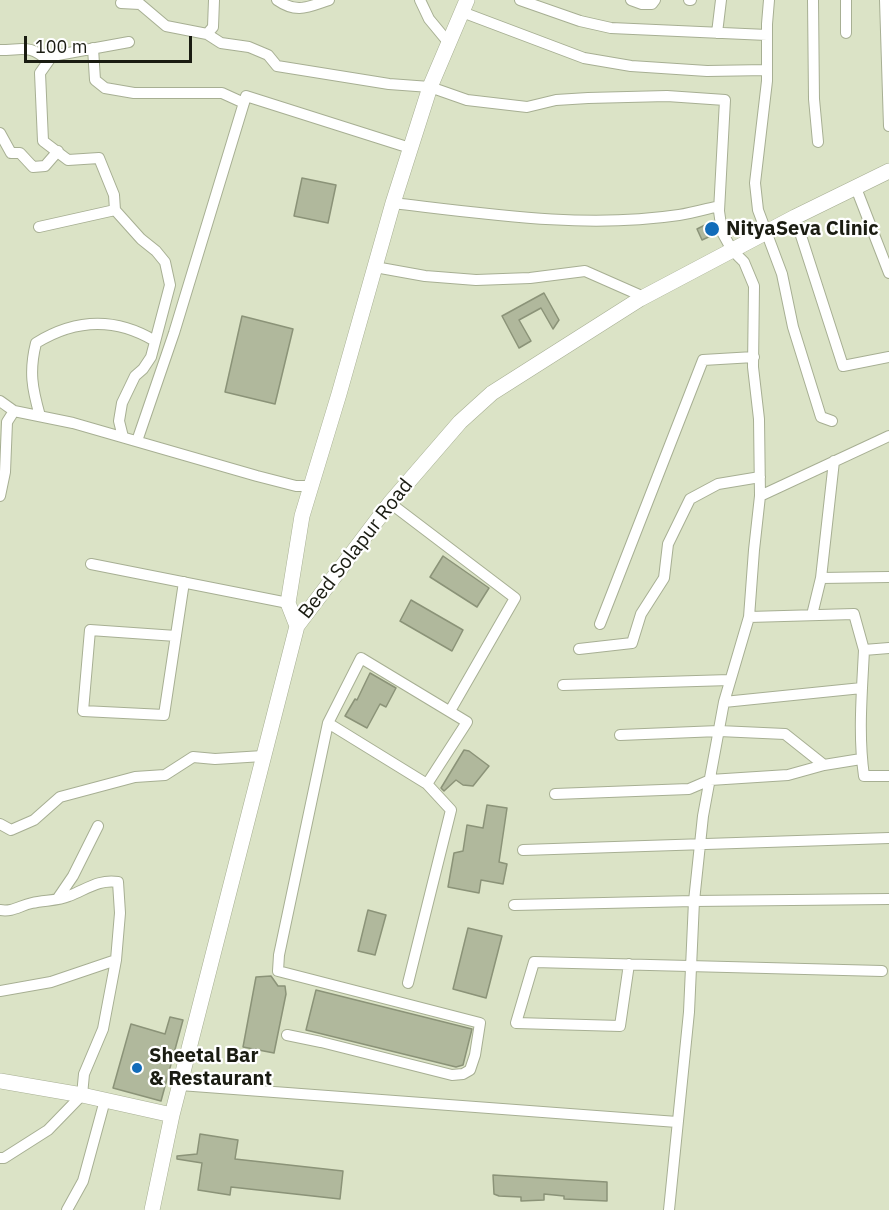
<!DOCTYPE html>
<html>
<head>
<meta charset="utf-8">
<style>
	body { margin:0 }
	#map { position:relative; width:889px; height:1210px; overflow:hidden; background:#dbe3c6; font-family:"IBM Plex Sans",sans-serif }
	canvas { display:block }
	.scale { position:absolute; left:24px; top:36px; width:168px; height:27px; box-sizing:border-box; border:3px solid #1a1c12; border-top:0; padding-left:8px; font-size:18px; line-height:21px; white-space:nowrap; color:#1a1c12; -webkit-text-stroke:4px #fff; paint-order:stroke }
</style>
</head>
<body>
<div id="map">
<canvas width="889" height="1210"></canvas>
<div class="scale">100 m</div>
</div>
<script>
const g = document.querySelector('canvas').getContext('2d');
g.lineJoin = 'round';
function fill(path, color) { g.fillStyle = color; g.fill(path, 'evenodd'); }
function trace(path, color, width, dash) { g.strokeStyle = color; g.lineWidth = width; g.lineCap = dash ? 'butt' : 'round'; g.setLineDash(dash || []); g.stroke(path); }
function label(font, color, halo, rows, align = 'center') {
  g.font = font + ' "IBM Plex Sans",sans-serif'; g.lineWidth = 4.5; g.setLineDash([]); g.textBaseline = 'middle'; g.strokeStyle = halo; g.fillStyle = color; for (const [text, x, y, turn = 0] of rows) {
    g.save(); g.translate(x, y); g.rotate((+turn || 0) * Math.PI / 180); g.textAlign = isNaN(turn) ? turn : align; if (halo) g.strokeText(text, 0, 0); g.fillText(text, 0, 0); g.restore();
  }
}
const building = new Path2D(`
	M302 178 336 185 328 223 294 216Z
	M713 221 715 234 702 240 697 229Z
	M544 293 559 320 553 329 541 308 519 320 531 341 519 348 502 316Z
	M242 316 293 329 275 404 225 392Z
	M443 556 489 588 477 607 430 577Z
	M411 600 463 630 452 651 400 621Z
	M370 673 396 688 386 707 380 704 367 728 345 716 355 699 357 700Z
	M464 750 469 751 489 766 473 786 463 785 456 780 444 791 441 788Z
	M487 805 507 808 499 862 507 864 503 884 481 880 479 893 448 887 454 853 463 851 467 825 483 828Z
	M368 910 386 915 375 955 358 951Z
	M468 928 502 936 486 998 453 989Z
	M271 976 278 986H285L286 994 274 1053 243 1047 256 977Z
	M316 990 472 1029 463 1065 456 1067 306 1030Z
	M170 1017 183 1020 161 1101 113 1088 131 1024 165 1034Z
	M200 1134 238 1140 235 1159 343 1171 340 1199 231 1187 230 1195 198 1190 202 1163 177 1159V1156L197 1154Z
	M493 1175 607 1182V1201L564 1199V1196L544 1194V1200L521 1201V1197L499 1196 494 1194Z`);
fill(building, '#b0b89c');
trace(building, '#8b9378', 1.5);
const street = new Path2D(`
	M277 0C297 14 308 7 329 0
	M420 0 429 19 448 42
	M520 0 580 21 611 28 767 35
	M631 0 642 4H652L655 0
	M689 0H691
	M769 0 767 24V81L755 183 758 210 782 274 793 327 821 417 832 421
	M813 0 814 99 818 142
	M885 0 889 126
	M121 3 140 4 166 26 207 34 221 43 249 47 268 55 277 66 389 84 430 87 467 100 527 107 556 100 588 98 667 96 725 100 719 211 722 232 732 250 744 262 754 286 753 367 759 419 760 496 754 550 749 617 724 702 703 816 694 901 689 1012 669 1210
	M462 12 584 58 631 66 707 71 767 70
	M717 33 721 0
	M846 33V0
	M207 34 213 27 214 0
	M93 48 95 80 105 88 134 93H222L244 103
	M0 50C23 50 30 44 48 61
	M0 133 11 153H20L33 167 45 166 58 151
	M856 188 889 273
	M393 203C487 214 585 229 679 215 692 213 706 209 719 206
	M115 210 114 195 99 158 68 160 43 141 40 73 52 56 129 42
	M795 217 843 366 889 357
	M39 227 115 210 141 239 156 251 165 262 170 285 151 357 143 369 135 376 122 403 119 421 123 437
	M375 267 425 276 476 280 530 278 585 271 644 297
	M0 401 14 411 73 423 257 476 296 486H311
	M40 416C32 388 29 371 36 343 75 319 115 317 155 341
	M137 441 174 333 246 96 410 148
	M0 496 5 472 7 422 14 411
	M760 496 889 436
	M390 503 515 598 450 711
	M91 564 288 603
	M821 578 889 577
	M812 615 821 578 834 461
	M749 617 854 614 864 650 889 648
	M600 624 703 360 754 357
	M176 636 90 630 83 711 164 715 184 582
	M579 649 632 643 641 614 664 578 668 544 690 499 718 484 760 477
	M864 650C862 692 858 735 864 776H889
	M361 658 467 722 427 784 328 723Z
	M563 685 730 680
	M724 702 862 688
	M620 735 719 731 785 734 824 765 861 759
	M555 794 689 789 710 780 788 775 824 765
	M0 824 11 830 34 820 60 797 135 777 165 775 193 757 215 759 263 756
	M523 850 889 838
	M58 898 73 876 98 826
	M514 905 694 901 889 899
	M0 910C13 912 19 906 32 903 44 900 58 901 69 896 87 889 99 879 118 882L120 913 116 960 103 1029 84 1074 82 1095 48 1130 4 1158H0
	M629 964 620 1026 516 1023 534 962 882 971
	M408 983 451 810 427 784
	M0 991 51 982 116 960
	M287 1035 321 1042 452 1075 463 1074 470 1070 475 1055 480 1023 278 971 279 955 328 723
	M180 1085 677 1122
	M67 1210 83 1181 105 1100`);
const secondary = new Path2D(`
	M297 626 288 603 302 516 339 394 393 203 430 87 467 0
	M0 1081 82 1095 172 1115
	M152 1210 172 1115 297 626 390 503 460 422 492 393 640 299 795 217 889 171`);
trace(street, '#a7af93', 12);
trace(secondary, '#a7af93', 16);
trace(street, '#fff', 10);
trace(secondary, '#fff', 15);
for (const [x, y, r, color] of [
	[712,229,8,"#126cb9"],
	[137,1068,6,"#126cb9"]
]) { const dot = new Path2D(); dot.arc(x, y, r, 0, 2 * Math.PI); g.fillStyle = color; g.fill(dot); trace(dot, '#fff', 2); }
label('bold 20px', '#1a1c12', '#fff', [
	["NityaSeva Clinic",726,229],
	["Sheetal Bar",149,1056],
	["& Restaurant",149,1079]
], 'left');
label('20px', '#1a1c12', '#fff', [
	["Beed Solapur Road",356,549,-52]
]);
</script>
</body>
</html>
